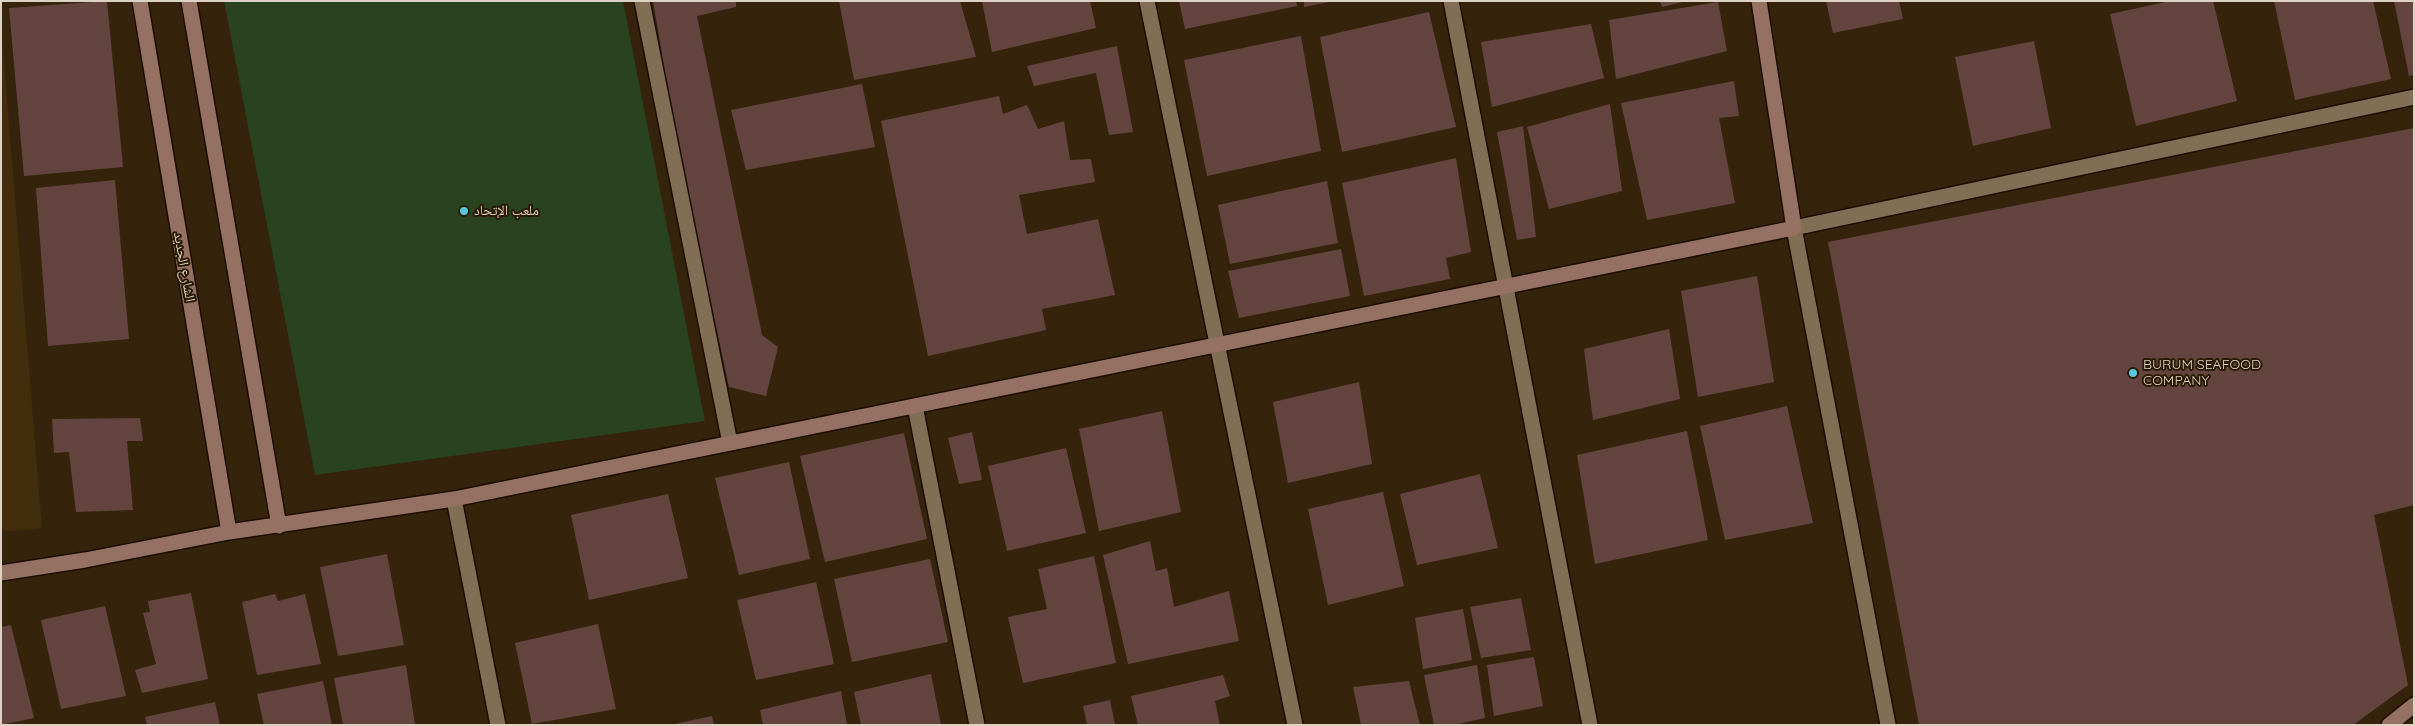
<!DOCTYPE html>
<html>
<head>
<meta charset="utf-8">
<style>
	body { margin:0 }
	#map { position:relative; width:2415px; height:726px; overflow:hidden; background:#35240b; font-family:Quicksand,sans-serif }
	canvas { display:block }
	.frame { position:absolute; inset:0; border:2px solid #ddd2c4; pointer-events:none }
</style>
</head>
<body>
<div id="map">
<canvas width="2415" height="726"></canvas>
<div class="frame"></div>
</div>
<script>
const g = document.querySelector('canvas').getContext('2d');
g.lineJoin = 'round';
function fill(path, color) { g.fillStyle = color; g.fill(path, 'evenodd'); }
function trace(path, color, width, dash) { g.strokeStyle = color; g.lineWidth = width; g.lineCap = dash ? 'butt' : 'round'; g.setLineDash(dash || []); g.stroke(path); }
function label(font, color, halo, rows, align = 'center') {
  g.font = font + ' Quicksand,"Noto Naskh Arabic",sans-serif'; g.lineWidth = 4; g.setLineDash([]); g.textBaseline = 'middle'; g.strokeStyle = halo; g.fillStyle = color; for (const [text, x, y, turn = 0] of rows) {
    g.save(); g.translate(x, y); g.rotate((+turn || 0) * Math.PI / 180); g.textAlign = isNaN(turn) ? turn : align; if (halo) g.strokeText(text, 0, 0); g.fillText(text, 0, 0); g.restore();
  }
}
fill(new Path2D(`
	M1 25 42 528 1 532Z`), '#422d0c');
fill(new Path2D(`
	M224 1H623L705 421 315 475Z`), '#29421f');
fill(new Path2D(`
	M107 1 123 167 24 176 9 8Z
	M653 1H736V7L697 16 762 335 778 347 766 396 729 387 659 61 662 54Z
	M839 1H960L976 57 854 80Z
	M982 1H1090L1096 28 992 52Z
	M1179 1H1296L1297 6 1185 29Z
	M1304 1H1329V2L1304 7Z
	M1660 1H1683V2L1662 7Z
	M1826 1H1899L1903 19 1833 33Z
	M2170 1H2213L2237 101 2136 126 2110 14Z
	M2274 1H2373L2391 79 2295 100Z
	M2394 1H2414V75L2409 76Z
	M1718 2 1727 51 1616 79 1609 20Z
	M1429 12 1456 127 1342 152 1320 37Z
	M1591 24 1604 78 1492 107 1481 42Z
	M1301 36 1321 151 1207 176 1184 60Z
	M2034 41 2051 128 1973 146 1955 57Z
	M1117 46 1133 132 1109 135 1096 73 1034 86 1027 66Z
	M1734 81 1739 116 1719 118 1735 203 1647 220 1621 103Z
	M862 84 875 147 746 170 731 110Z
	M999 96 1003 114 1027 105 1038 129 1064 121 1070 160 1091 159 1095 182 1019 195 1027 234 1098 219 1115 295 1042 309 1046 330 928 356 881 121Z
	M1610 104 1622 191 1549 209 1527 127Z
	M1523 126 1536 237 1517 240 1497 132Z
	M2414 128V505L2374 515 2408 685 2353 725H1919L1828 242Z
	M1456 158 1471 252 1446 258 1450 279 1364 296 1342 183Z
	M115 180 129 339 48 346 36 188Z
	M1327 181 1338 243 1230 264 1218 205Z
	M1341 249 1350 296 1239 318 1228 271Z
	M1757 276 1774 382 1698 397 1681 291Z
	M1669 329 1680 399 1593 420 1584 349Z
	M1359 382 1372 464 1288 483 1273 402Z
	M1787 406 1813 523 1725 540 1700 426Z
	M1162 411 1181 512 1099 531 1079 429Z
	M140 418 143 441H127L133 510 76 512 69 452 54 453 52 419Z
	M1687 431 1708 540 1595 564 1577 455Z
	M972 432 982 480 959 484 948 438Z
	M904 433 927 539 825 562 800 456Z
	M1066 448 1086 533 1007 551 988 466Z
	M789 462 810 559 739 575 715 478Z
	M1480 474 1498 548 1417 565 1400 494Z
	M1383 492 1404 586 1328 605 1308 509Z
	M668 494 688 578 589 600 571 515Z
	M1150 541 1156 571 1167 568 1174 607 1229 591 1239 641 1128 664 1103 555Z
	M387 554 404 645 338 656 320 567Z
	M1094 556 1116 663 1023 683 1008 617 1047 609 1038 569Z
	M930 559 948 642 852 662 834 579Z
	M816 582 834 664 756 680 737 600Z
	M191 593 208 679 142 693 135 670 156 664 143 613 150 612 148 601Z
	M275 594 278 601 305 594 321 664 257 675 242 602Z
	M1521 598 1531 650 1481 658 1470 607Z
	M105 606 126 696 61 709 41 620Z
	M1463 609 1472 660 1423 669 1415 618Z
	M598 624 616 709 532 724 515 643Z
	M11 625 34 718 1 725V627Z
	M1534 657 1543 706 1494 716 1487 665Z
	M406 665 415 725H343L334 678Z
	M1477 665 1485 718 1454 725H1434L1424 675Z
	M931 674 941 725H861L854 692Z
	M1223 675 1230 696 1215 701 1220 725H1138L1131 696Z
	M323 681 332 725H264L257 694Z
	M1409 681 1420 725H1361L1353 687Z
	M841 691 847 725H763L760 710Z
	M1110 700 1115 725H1087L1083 706Z
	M215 702 220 725H147L145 717Z
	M712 716 714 725H675V724Z`), '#64443f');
const street = new Path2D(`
	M642 1 730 443
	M1147 1 1295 725
	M1451 1 1590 725
	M915 406 977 725
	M454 499 498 725
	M1888 725 1794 228 2414 97`);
const secondary = new Path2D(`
	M140 1 229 532
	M189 1 279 526
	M1 573 85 560 229 532 454 499 1794 228 1759 1
	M2389 725 2414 705`);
trace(street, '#1c0d00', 18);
trace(secondary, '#1c0d00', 18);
trace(street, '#826e54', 15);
trace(secondary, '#957164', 15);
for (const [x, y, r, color] of [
	[464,211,5,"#56c9e1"],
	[2133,373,5,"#56c9e1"]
]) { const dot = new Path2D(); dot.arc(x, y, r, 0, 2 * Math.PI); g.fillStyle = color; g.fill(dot); trace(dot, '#2b1a02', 2); }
label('14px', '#ddd2c4', '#2b1a02', [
	["ملعب الإتحاد",474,211],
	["BURUM SEAFOOD",2143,365],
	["COMPANY",2143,381]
], 'left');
label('14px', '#ddd2c4', '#2b1a02', [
	["الشارع الجديد",184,267,80]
]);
</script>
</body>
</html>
